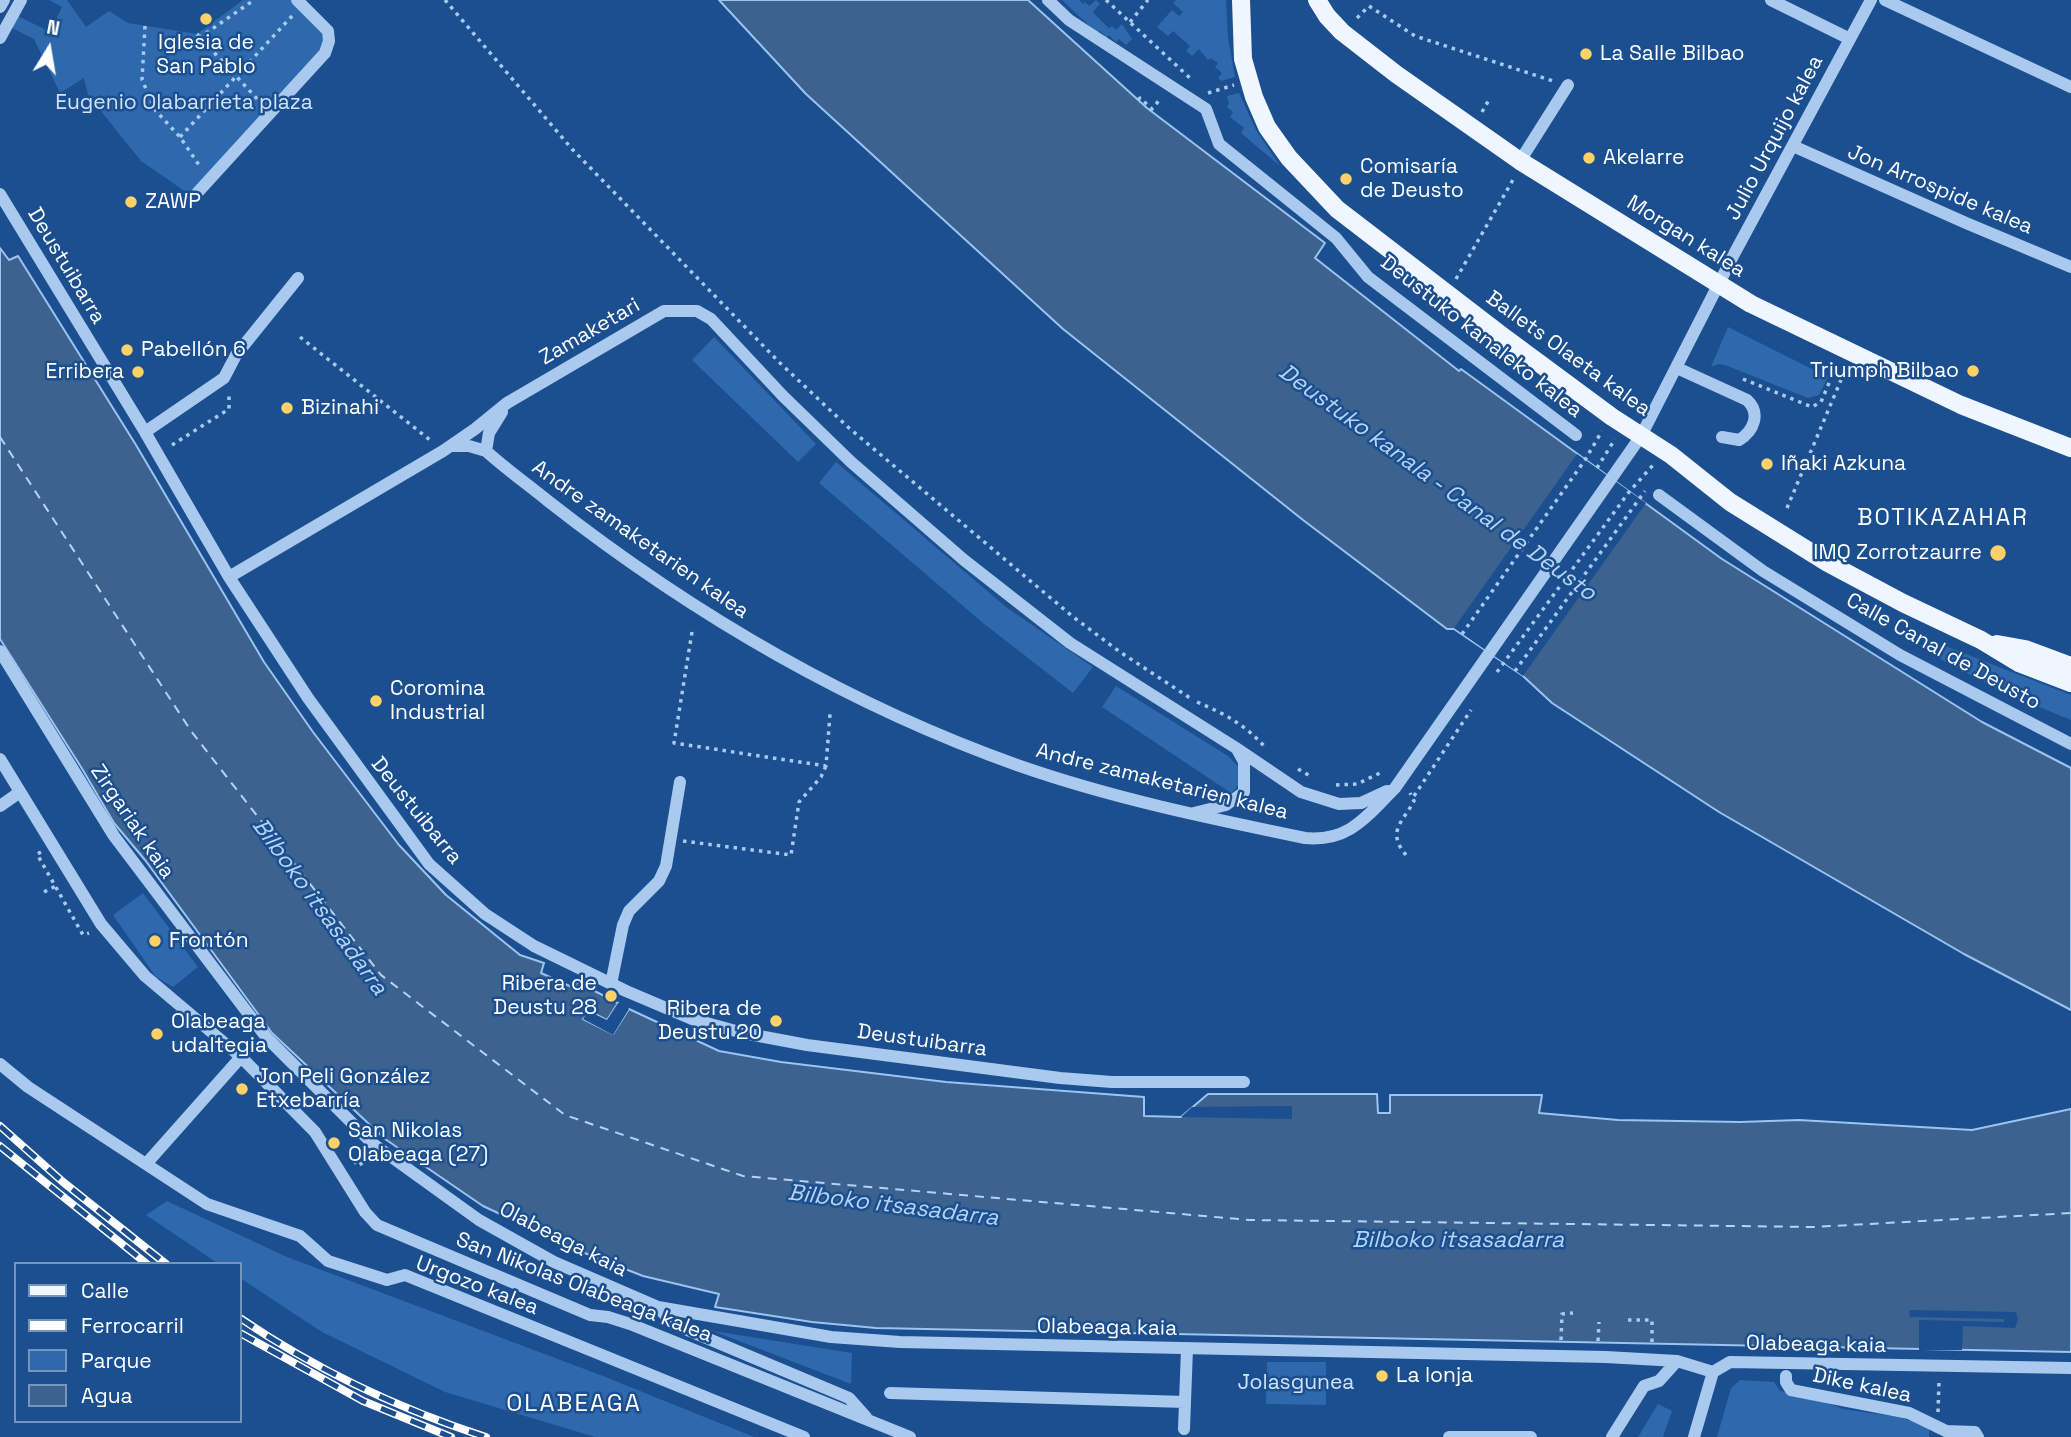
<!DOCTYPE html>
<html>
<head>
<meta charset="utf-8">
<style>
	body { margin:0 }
	#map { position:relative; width:2071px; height:1437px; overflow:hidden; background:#1b4f8f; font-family:"Space Grotesk",sans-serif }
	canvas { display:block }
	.legend { position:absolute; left:14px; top:1262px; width:228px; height:161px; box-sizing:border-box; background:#1b4f8f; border:2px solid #7695bc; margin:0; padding:9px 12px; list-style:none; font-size:21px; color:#fff }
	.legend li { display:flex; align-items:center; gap:14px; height:35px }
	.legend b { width:35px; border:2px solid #7695bc }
	.north { position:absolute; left:14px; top:14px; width:70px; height:70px; -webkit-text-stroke:5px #1b4f8f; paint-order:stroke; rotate:11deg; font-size:19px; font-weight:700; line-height:28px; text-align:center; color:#fff }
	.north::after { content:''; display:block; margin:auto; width:24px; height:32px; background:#fff; clip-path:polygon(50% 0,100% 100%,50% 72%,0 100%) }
</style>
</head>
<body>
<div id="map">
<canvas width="2071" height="1437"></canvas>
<ul class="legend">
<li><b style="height:9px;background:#f0f6ff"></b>Calle</li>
<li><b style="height:9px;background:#fff"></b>Ferrocarril</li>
<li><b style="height:19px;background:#2e69ad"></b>Parque</li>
<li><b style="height:19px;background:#3c6290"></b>Agua</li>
</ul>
<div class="north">N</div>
</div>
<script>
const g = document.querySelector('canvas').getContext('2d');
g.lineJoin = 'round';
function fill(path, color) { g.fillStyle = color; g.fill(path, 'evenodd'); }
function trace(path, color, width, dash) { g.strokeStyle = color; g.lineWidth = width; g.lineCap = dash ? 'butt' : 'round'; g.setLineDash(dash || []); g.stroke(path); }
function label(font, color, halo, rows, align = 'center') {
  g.font = font + ' "Space Grotesk",sans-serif'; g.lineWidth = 5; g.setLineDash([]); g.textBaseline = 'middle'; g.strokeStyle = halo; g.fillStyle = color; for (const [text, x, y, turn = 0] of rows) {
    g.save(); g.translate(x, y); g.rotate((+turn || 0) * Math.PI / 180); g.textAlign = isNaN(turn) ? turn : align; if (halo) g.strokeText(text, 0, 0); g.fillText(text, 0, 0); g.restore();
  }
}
fill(new Path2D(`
	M49 0H67L86 27 109 11 128 23 197 34 243 0H297L329 41 198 192H186L141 161 88 95 84 78 60 93 34 39 8 26 14 14 50 32 62 7Z
	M1062 0H1079L1083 4 1085 2 1089 6 1096 0 1100 4 1093 12C1099 18 1102 22 1109 28L1112 26 1116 30 1122 24 1132 39 1126 45 1119 39 1116 42 1109 35 1107 38 1100 31 1097 33Z
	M1176 0H1226L1228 38 1235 77 1221 81 1218 78 1222 73 1215 67 1218 63 1211 58 1208 60 1199 49 1192 56 1186 51 1190 46 1173 31 1168 36 1157 27 1172 10 1179 16 1183 12 1173 3Z
	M1239 93 1256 130 1280 166 1241 133 1244 128 1230 117 1233 112 1227 107 1229 104 1227 96Z
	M1728 327 1828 377 1819 395 1808 398 1725 365 1718 364 1711 367Z
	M714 337 816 444 798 462 692 360Z
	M836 462 1006 607 1093 667 1073 693 983 623 819 483Z
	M1940 644 2071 695V720L2001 691 1933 655Z
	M1116 686 1228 756 1240 768C1240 778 1240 787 1231 793L1102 707Z
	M143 893 198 967 173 987 156 977 113 915Z
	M167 1201 287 1257 603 1376 754 1437H595L445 1392 322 1332 240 1278V1264H219L146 1215Z
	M713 1331 852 1353 851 1384Z
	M1267 1362H1326V1405L1266 1404Z
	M1740 1380 1774 1382 1780 1391 1820 1400 1843 1409 1898 1417 1929 1426V1437H1717L1731 1388Z
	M1658 1404 1672 1411 1663 1437H1638Z`), '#2e69ad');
const water = new Path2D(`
	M719 0H1028L1147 108 1325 243 1315 258 1459 371 1461 369 1722 559 1982 722 2071 768V1010L1964 954 1719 812 1552 703 1523 676 1454 629H1447L1303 520 1063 329 806 94Z
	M0 248 9 260 18 256 136 445 264 662 313 732 399 845 446 895 520 955 544 963 541 973 574 988 577 982 618 1003 607 1020 589 1011 583 1019 613 1034 629 1009 719 1051 781 1062 946 1082 1144 1097V1116L1181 1117 1208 1094H1377L1378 1113H1390V1095H1542L1539 1113 1618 1120 1740 1122 1799 1120 1972 1130 2071 1109V1352L876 1328 812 1322 715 1307 719 1294 643 1276 577 1250 483 1206 385 1139 272 1033 145 860 114 823 81 767 0 639Z`);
fill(water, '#3c6290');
trace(water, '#9cc4f0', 2);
fill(new Path2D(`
	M1577 454 1646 503 1523 676 1454 628Z
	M618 1003 621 1005 608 1024 590 1015 588 1018 612 1030 626 1007 629 1009 613 1035 583 1019 588 1011 607 1020Z
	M1292 1106V1119L1181 1117 1192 1107Z
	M1909 1310 2016 1312 2018 1320 2015 1328 1963 1326 1962 1350H1919V1320L2004 1322V1319L1910 1317Z`), '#1b4f8f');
trace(new Path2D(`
	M0 437 191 731 381 975 565 1115 743 1176 1250 1220 1814 1227 2071 1213`), '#b5d3f5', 2, [9, 7]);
trace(new Path2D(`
	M445 0 572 149 780 363 849 428 1072 616 1120 652 1190 698
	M1106 0 1191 79
	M1357 18 1369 6 1415 36 1553 81
	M1130 22 1148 0
	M145 26 142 80 156 111 180 137 201 168
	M197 34 260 102
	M199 38 254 0
	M1208 93 1234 85
	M1138 100 1140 98 1152 109 1161 98
	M1482 112 1490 98
	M180 137 293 15
	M1456 279 1514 178
	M300 337 430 440
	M1743 379 1812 407 1821 402 1832 376
	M172 445 229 409V394
	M1597 468 1615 439
	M1787 508 1841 380
	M692 632 674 743 826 766 830 714
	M1462 634 1585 460 1602 431
	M1515 671 1645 491
	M1497 672 1629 492 1654 464
	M1197 702C1225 714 1244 724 1265 747
	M1298 769 1312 777
	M1336 785 1357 784 1380 773 1384 775
	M1414 796 1471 710
	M683 841 791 855 799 802 821 777 826 766
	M41 852 37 854 83 935 89 933
	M1406 855C1386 831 1403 822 1414 801L1410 793
	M44 892 56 886
	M354 1161 358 1166 369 1158
	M1628 1320H1652V1343
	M1561 1340 1562 1314 1573 1313
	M1598 1341 1599 1322
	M1938 1412 1939 1382`), '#a9c9ee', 3.5, [3.5, 5]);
trace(new Path2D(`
	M1048 0 1069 20 1206 109 1219 144 1336 238 1368 277 1576 435
	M1771 0 1850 39
	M1885 0 2071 87
	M0 7 4 0
	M0 38 21 0
	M1793 146 1966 223 2071 267
	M1520 161 1568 85
	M198 192 325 53 329 41 328 31 297 0
	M0 194 145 432 229 577 308 698 429 864 485 914 534 946 626 991 692 1019 743 1033 807 1045 1060 1078 1112 1082H1244
	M1677 368 1747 400C1761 413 1754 431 1739 440L1722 437
	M145 432 224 378 236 355 298 278
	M451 446H469L486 451C506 469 527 484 548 501 691 613 846 704 1017 765 1111 798 1208 818 1305 838 1349 842 1366 817 1395 788L1641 436 1733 256 1871 0
	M486 451 489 433 502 412
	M1659 495 1763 571 1900 655 2071 744
	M229 577 443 451 475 429 507 403 664 311H697L711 319 783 396 851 462 964 560 1070 643 1236 748 1301 792 1339 804 1361 803 1387 791
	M0 651 114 836 244 1008 267 1038 372 1143 479 1220 554 1262 658 1307 831 1337 900 1342 1606 1357 1677 1361 1713 1372 1730 1362 2071 1368
	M0 759 101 924 145 976 241 1057 315 1132 365 1212 377 1225 590 1315 608 1317 630 1324 910 1437
	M0 806 20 792
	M1194 813 1226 805 1244 792V762L1238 751
	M611 984 623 925 629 911 659 881 666 866 680 782
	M0 1064 28 1087 207 1204 300 1236 328 1261 387 1280 405 1275 804 1437
	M146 1164 241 1057
	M658 1307 673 1324 849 1398 866 1417
	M1786 1376V1382L1791 1390 1909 1413 1946 1431 1975 1432 1978 1437
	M890 1393 1185 1402 1187 1349
	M1184 1429 1185 1402
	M1449 1437H1531
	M1612 1437 1644 1386 1659 1381 1677 1361
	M1694 1437 1713 1372`), '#a9c9ee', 12);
trace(new Path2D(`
	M1241 0 1243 59 1254 97 1267 127 1289 158 1337 209 1501 335 1612 417 1671 455 1730 502 1828 563 1903 603 1981 640 2019 663 2071 683
	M1317 0 1327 16 1342 32 1396 74 1520 161 1751 304 1961 405 2071 448
	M1997 644 2025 649 2071 666`), '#f0f6ff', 18);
const rail = new Path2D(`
	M0 1126 63 1182 166 1264
	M0 1146 147 1264
	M240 1318C315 1369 399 1409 486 1437
	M240 1333 363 1401 451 1437`);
trace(rail, '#fff', 8);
trace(rail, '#1b4f8f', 5, [16]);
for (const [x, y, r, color] of [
	[206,19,7,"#ffd166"],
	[1586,54,7,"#ffd166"],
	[1589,158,7,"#ffd166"],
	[1346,179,7,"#ffd166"],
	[131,202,7,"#ffd166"],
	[127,350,7,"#ffd166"],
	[1973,371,7,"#ffd166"],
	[138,372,7,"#ffd166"],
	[287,408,7,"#ffd166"],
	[1767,464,7,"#ffd166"],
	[1998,553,9,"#ffd166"],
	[376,701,7,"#ffd166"],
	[155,941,7,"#ffd166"],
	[611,996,7,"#ffd166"],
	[776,1021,7,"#ffd166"],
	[157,1034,7,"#ffd166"],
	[242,1089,7,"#ffd166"],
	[334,1143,7,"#ffd166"],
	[1382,1376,7,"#ffd166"]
]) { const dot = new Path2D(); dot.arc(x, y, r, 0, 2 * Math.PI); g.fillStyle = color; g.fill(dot); trace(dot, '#1b4f8f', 2.5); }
label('21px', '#fff', '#1b4f8f', [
	["Iglesia de",206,43,"center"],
	["San Pablo",206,67,"center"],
	["La Salle Bilbao",1600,54],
	["Akelarre",1603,158],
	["Comisaría",1360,167],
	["de Deusto",1360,191],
	["ZAWP",145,202],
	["Pabellón 6",141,350],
	["Triumph Bilbao",1959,371,"right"],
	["Erribera",124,372,"right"],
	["Bizinahi",301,408],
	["Iñaki Azkuna",1781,464],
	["IMQ Zorrotzaurre",1982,553,"right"],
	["Coromina",390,689],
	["Industrial",390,713],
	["Frontón",169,941],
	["Ribera de",597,984,"right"],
	["Deustu 28",597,1008,"right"],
	["Ribera de",762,1009,"right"],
	["Deustu 20",762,1033,"right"],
	["Olabeaga",171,1022],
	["udaltegia",171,1046],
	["Jon Peli González",256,1077],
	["Etxebarría",256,1101],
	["San Nikolas",348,1131],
	["Olabeaga (27)",348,1155],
	["La lonja",1396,1376]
], 'left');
label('21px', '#cfe3fa', '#1b4f8f', [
	["Eugenio Olabarrieta plaza",184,103],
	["Jolasgunea",1296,1383]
]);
label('21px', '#fff', '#1b4f8f', [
	["Julio Urquijo kalea",1775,138,-62],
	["Jon Arrospide kalea",1940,190,23],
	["Morgan kalea",1686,237,32],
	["Deustuibarra",66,266,59],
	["Zamaketari",590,332,-30],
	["Deustuko kanaleko kalea",1481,337,38],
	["Ballets Olaeta kalea",1568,354,36],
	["Andre zamaketarien kalea",640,540,35],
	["Calle Canal de Deusto",1943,652,29],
	["Andre zamaketarien kalea",1162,782,14],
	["Deustuibarra",416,811,51],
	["Zirgariak kaia",132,822,56],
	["Deustuibarra",922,1041,8],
	["Olabeaga kaia",563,1240,27],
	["Urgozo kalea",477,1286,21],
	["San Nikolas Olabeaga kalea",584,1288,21],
	["Olabeaga kaia",1107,1328,1],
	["Olabeaga kaia",1816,1345,1],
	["Dike kalea",1862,1386,12]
]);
label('italic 23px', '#b5d3f5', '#1b4f8f', [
	["Deustuko kanala - Canal de Deusto",1437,483,36],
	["Bilboko itsasadarra",319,907,54],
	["Bilboko itsasadarra",893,1206,7],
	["Bilboko itsasadarra",1458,1241]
]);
g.letterSpacing = '2px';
label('23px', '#fff', '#1b4f8f', [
	["BOTIKAZAHAR",1943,519]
]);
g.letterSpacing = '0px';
g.letterSpacing = '2px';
label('24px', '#fff', '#1b4f8f', [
	["OLABEAGA",574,1404]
]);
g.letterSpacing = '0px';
</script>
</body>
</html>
